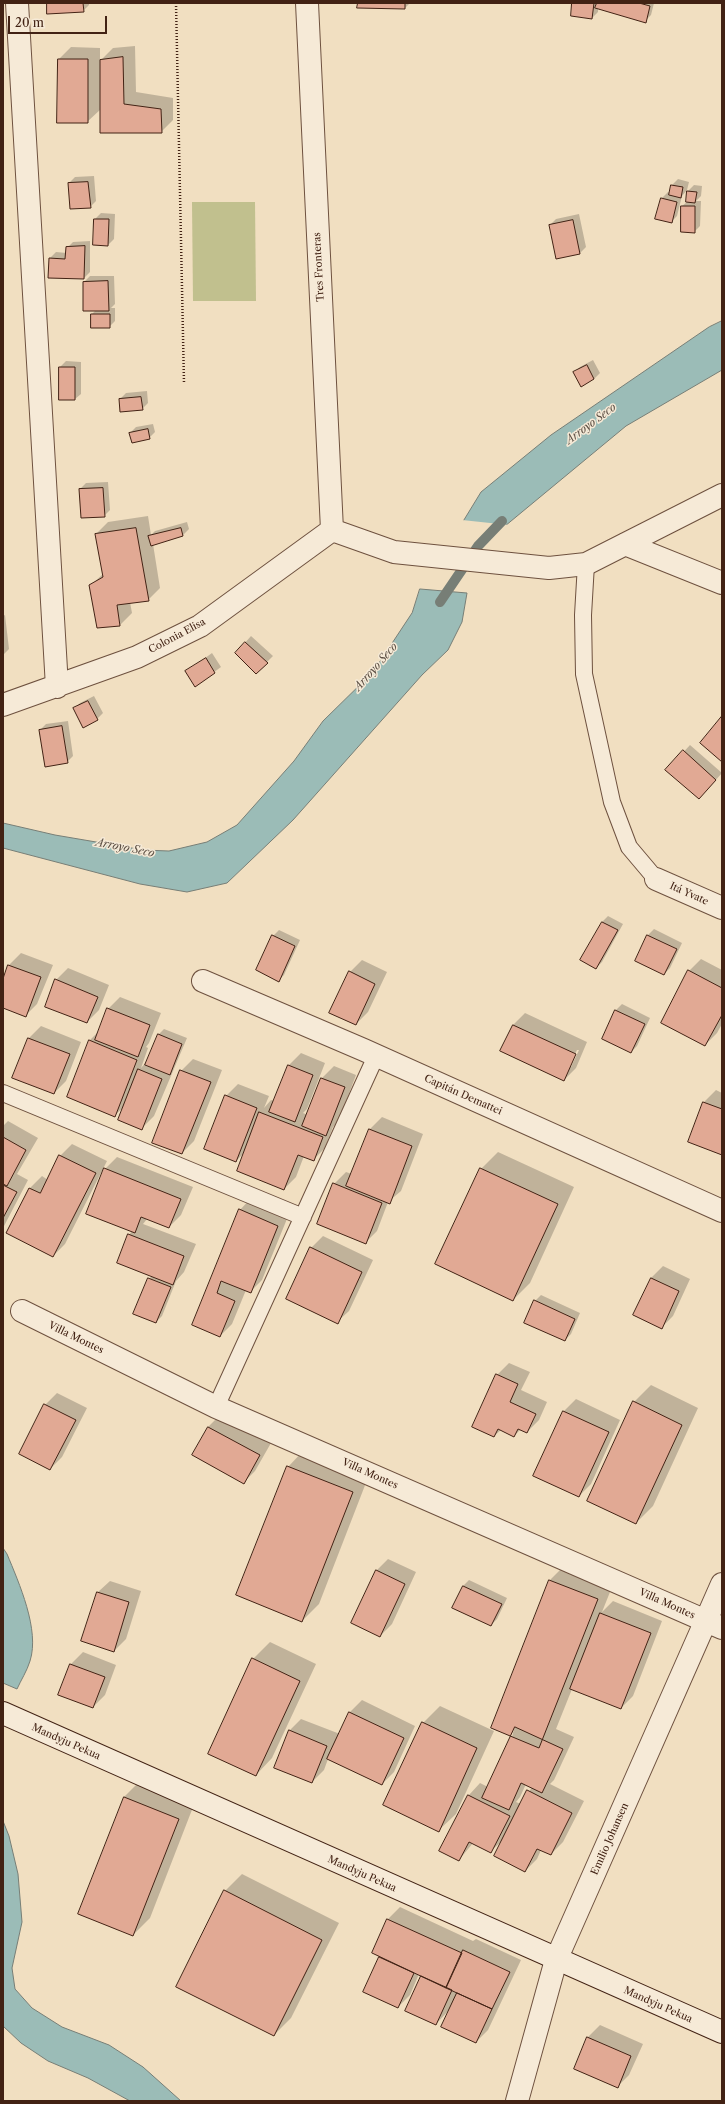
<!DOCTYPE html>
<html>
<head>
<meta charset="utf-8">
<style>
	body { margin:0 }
	#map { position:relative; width:725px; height:2104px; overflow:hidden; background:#f1dfc1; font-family:"Libre Caslon Text",serif }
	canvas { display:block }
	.frame { position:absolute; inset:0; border:4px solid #422214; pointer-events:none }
	.scale { position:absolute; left:8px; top:16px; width:99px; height:18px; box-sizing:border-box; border:2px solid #422214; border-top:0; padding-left:5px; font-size:12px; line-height:14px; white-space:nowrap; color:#422214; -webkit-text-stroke:3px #f6ead7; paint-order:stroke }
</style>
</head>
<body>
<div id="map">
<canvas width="725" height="2104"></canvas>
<div class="frame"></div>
<div class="scale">20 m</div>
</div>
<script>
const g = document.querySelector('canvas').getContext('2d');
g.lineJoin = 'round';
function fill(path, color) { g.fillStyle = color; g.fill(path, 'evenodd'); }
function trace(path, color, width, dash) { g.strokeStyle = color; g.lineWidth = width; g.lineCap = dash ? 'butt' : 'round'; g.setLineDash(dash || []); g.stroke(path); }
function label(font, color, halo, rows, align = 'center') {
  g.font = font + ' "Libre Caslon Text",serif'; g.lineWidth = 3; g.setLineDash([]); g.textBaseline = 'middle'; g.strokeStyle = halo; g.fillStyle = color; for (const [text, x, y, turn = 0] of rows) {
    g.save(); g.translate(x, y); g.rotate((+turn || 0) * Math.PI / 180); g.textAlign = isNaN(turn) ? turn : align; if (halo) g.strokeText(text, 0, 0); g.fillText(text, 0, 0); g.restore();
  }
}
fill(new Path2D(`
	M192 202H255L256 301H193Z`), '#c1c08e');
const water = new Path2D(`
	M722 321V370L626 426 499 531 459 528 481 492 551 435 709 327Z
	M420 589 467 593 462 622 448 650 422 675 293 820 227 883 187 892 140 884 3 848V823L55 835 143 850 169 851 207 842 237 825 294 761 323 721 373 672 412 613Z
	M3 1548 7 1554C19 1583 40 1630 30 1661 27 1671 21 1680 17 1689L3 1683Z
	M3 1821 9 1836 18 1874 22 1922 12 1968 15 1989 32 2008 62 2027 109 2045 143 2067 181 2101H130L88 2078 48 2061 21 2043 3 2026Z`);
fill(water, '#9bbcb7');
trace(water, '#777e76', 1);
fill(new Path2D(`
	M462 520 509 525 499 533 459 530 457 527Z`), '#f1dfc1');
fill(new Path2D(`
	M48 3H89V5L83 11Z
	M359 3H410L405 8Z
	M573 3H654L651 15 645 21 598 8V12L592 18Z
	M135 46 136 92 173 98V120L161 132 101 109 87 122 59 59 71 47 100 48V61L113 48Z
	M3 127H4L3 146Z
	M94 176 96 201 90 207 69 183 75 177Z
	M678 179 689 182 687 190 682 196 677 216 671 222 662 198 668 192 671 193 672 185Z
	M694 185 702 186 701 196 696 201H701L700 226 694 232 682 206 687 202 688 191Z
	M101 213 115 214 114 239 108 245 95 219Z
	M579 214 586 247 580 253 550 225 556 219Z
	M90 241V272L84 278 49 277 50 258 56 252 67 253V248L73 242Z
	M90 276H114L115 304 111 308H115V321L109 327H92V314L96 310H84V282Z
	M593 360 600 373 594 379 581 385 574 373 580 367Z
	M66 361 81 362V394L75 399 60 367Z
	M147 391 148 403 142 409 120 399 126 393Z
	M153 424 155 432 149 438 130 433 136 427Z
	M108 482 110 510 104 516 80 489 86 483Z
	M148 516 151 535 155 531 187 522 189 529 183 535 153 544 160 588 148 600 130 602 132 613 120 625 98 627 90 586 104 573 96 534 108 522Z
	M5 615 9 649 3 655V616Z
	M251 636 273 656 256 673 236 653Z
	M212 653 221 667 195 686 186 672Z
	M94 696 103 713 97 719 74 709 80 703Z
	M68 721 73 756 67 762 40 730 46 724Z
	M690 745 722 773 705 792 667 770Z
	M608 916 623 924 602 962 596 968 602 922Z
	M654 929 682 943 670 968 664 974 636 961 648 935Z
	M279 930 300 940 284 975 278 981 273 936Z
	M21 953 53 965 37 1004 25 1016 3 1007V982L9 965Z
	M701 959 722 970V1024L717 1033 705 1045 689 971Z
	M362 960 387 972 368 1012 356 1024 350 972Z
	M68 968 109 985 99 1010 87 1022 56 980Z
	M120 997 161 1013 149 1043 146 1047 148 1048 141 1068 148 1060 158 1035 164 1029 187 1038 154 1116 142 1128 125 1106 115 1115 89 1041 99 1031 108 1009Z
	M622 1004 650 1018 637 1046 631 1052 603 1039 616 1010Z
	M525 1013 587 1042 576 1068 564 1080 502 1050 513 1025ZM577 1050H579L571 1067H569Z
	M41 1026 81 1042 66 1081 54 1093 29 1038Z
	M301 1053 325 1063 307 1109 303 1113 308 1115 322 1078 334 1066 356 1075 338 1123 333 1127 325 1148 313 1160 304 1156 296 1177 284 1189 245 1152 236 1161 226 1096 238 1084 269 1096 264 1108 271 1100 275 1101 289 1065Z
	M193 1059 222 1070 194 1141 182 1153 181 1071Z
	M716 1090 722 1093V1154L689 1141 704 1102Z
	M382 1117 423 1134 401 1191 388 1202 377 1231 365 1243 334 1184 346 1172 352 1174 370 1129Z
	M8 1121 38 1138 17 1174 28 1180 3 1228V1126Z
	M72 1144 107 1161 65 1244 53 1256 7 1232 30 1188 42 1176 48 1180 60 1156Z
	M498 1152 574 1187 530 1283 513 1300 481 1169Z
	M117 1157 193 1187 181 1215 169 1227 147 1219 143 1224 196 1244 184 1272 176 1281 162 1316 156 1322 149 1279 152 1276 129 1235 132 1231 105 1169Z
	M251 1198 289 1214 262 1280 250 1292 246 1290 232 1324 220 1336 193 1325 240 1210Z
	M323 1236 373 1260 349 1311 337 1322 311 1248Z
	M663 1266 690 1279 673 1316 661 1328 651 1278Z
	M541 1295 580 1313 571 1334 565 1340 535 1301Z
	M509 1363 530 1372 521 1390 547 1402 539 1420 527 1432 521 1429 514 1436 501 1430 494 1436 497 1375Z
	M651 1385 698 1408 653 1506 636 1523 634 1402Z
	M57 1393 87 1408 62 1457 50 1469 45 1405Z
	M576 1399 620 1420 591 1484 579 1496 534 1475 564 1411Z
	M220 1415 271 1443 255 1471 243 1483 193 1455 208 1427Z
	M304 1450 369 1475 319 1604 302 1621 288 1467Z
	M388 1559 416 1572 392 1624 380 1636 376 1571Z
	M567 1563 614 1582 602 1612 613 1601 662 1621 633 1696 621 1708 572 1689 556 1729 574 1737 554 1780 550 1784 584 1801 563 1842 551 1854 541 1850 537 1859 525 1871 503 1840 490 1852 473 1843 459 1860 440 1850 469 1795 480 1783 488 1787 512 1737 550 1580ZM526 1784 532 1787 521 1804 516 1802 520 1797Z
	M469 1580 507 1598 497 1619 491 1625 463 1586Z
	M110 1581 141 1591 126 1639 114 1651 98 1592Z
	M270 1642 316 1664 272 1758 256 1775 253 1659Z
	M83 1652 116 1665 105 1695 93 1707 59 1695 71 1664Z
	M362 1700 415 1726 394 1772 382 1784 328 1759 324 1770 312 1782 289 1731 301 1719 340 1734 350 1712Z
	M440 1706 494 1731 456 1814 439 1830 423 1723Z
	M141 1780 195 1802 150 1918 133 1935 124 1797Z
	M242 1874 339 1923 291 2018 274 2035 225 1891Z
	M400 1907 473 1941 476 1939 521 1960 488 2030 476 2042 450 2009 436 2024 422 1976 419 1974 410 1995 398 2007 364 1992 381 1956 373 1953 388 1919Z
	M600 2025 643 2044 629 2075 617 2087 575 2069 588 2037Z`), '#0003');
trace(new Path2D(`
	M440 602 478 546 502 521`), '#777e76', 10);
const building = new Path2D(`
	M47 3H83L84 12 47 14Z
	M358 3H405V9L357 8Z
	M572 3H594L592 19 571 16Z
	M597 3H639L650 6 646 23 595 8Z
	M123 57 124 104 161 109 162 133H100V60Z
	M58 59H88V123H57Z
	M88 182 91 208 70 209 68 183Z
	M671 185 683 187 681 198 669 195Z
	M687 191 697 192 695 203 686 202Z
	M661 198 677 202 672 223 655 219Z
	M681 206H695V233L681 232Z
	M94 219H109L108 246 93 245Z
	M573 220 580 254 556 259 549 225Z
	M85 246 84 279 48 278 49 258 65 259 66 247Z
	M108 281 109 311H83V282Z
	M91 314H110V328H91Z
	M587 365 594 379 581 387 573 372Z
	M59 367H75V400H59Z
	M141 397 143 410 120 412 119 399Z
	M148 429 150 439 132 443 129 433Z
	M103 488 105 517 81 518 79 489Z
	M136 528 149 601 117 605 120 626 97 628 89 585 103 577 95 534Z
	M181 528 183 536 151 546 148 536Z
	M245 642 268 663 256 674 235 653Z
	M206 658 215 673 195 687 185 671Z
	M88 701 98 720 83 728 73 708Z
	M722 716V762L700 743Z
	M62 726 68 763 45 767 39 730Z
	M683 750 716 780 699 799 665 770Z
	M602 922 618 930 596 969 580 960Z
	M272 935 295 946 279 982 256 970Z
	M647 935 677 949 664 975 635 961Z
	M8 965 41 977 26 1017 3 1008V979Z
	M688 970 722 988V1015L705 1046 661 1023Z
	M349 971 375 984 356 1025 329 1013Z
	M55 979 98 997 87 1023 45 1007Z
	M107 1008 150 1025 138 1057 95 1040Z
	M615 1010 645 1024 631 1053 602 1039Z
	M513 1025 576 1054 564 1081 500 1051Z
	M158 1034 182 1044 170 1075 145 1065Z
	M28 1038 70 1054 54 1094 12 1078Z
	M89 1040 137 1060 115 1117 67 1097Z
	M288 1065 313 1075 295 1122 269 1112Z
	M138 1069 162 1079 142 1130 118 1120Z
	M180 1070 211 1082 182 1154 152 1143Z
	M321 1078 345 1087 326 1136 302 1126Z
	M225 1095 257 1108 236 1162 204 1149Z
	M703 1102 722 1109V1155L688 1142Z
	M259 1112 323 1137 314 1161 298 1155 284 1190 237 1171Z
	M369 1129 412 1146 390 1204 346 1186Z
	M3 1137 26 1150 7 1186 3 1184Z
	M59 1155 96 1173 53 1257 6 1233 29 1188 40 1193Z
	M104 1168 181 1199 169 1228 141 1217 135 1233 86 1214Z
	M480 1168 558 1204 513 1301 435 1264Z
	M333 1183 382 1203 366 1244 317 1224Z
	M3 1185 17 1192 3 1218Z
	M239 1209 278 1226 251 1293 221 1281 217 1293 235 1301 220 1337 192 1325Z
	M128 1234 184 1256 173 1285 117 1263Z
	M310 1247 362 1272 338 1324 286 1299Z
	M148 1278 171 1287 156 1323 133 1314Z
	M651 1278 679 1291 662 1329 633 1315Z
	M534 1300 575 1319 565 1341 524 1323Z
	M496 1374 518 1384 510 1402 536 1414 527 1433 518 1429 514 1437 498 1429 494 1437 472 1427Z
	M633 1401 682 1425 636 1524 587 1501Z
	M44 1404 76 1420 50 1470 19 1454Z
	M563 1411 609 1432 579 1497 533 1476Z
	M208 1427 260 1455 244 1484 192 1455Z
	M287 1466 353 1492 302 1622 236 1595Z
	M376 1570 405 1584 380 1637 351 1623Z
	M549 1580 598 1599 539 1748 491 1728Z
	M463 1586 502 1604 491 1626 452 1608Z
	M97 1592 129 1602 114 1652 81 1641Z
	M600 1613 651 1633 621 1709 570 1689Z
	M252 1658 300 1681 256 1776 208 1754Z
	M70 1664 105 1677 93 1708 58 1695Z
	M349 1712 404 1738 382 1785 327 1759Z
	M422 1722 477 1748 439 1832 383 1805Z
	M515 1727 563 1749 542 1793 521 1783 509 1810 482 1798Z
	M289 1730 327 1746 312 1783 274 1768Z
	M527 1790 572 1813 551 1855 537 1849 525 1872 494 1856Z
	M468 1795 510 1816 491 1853 469 1842 459 1861 439 1851Z
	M124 1797 179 1819 133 1936 78 1914Z
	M224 1890 322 1940 274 2036 176 1987Z
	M387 1919 462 1953 446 1988 372 1953Z
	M463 1950 510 1972 492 2009 446 1988Z
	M379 1957 414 1973 398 2008 363 1992Z
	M421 1976 452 1990 436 2025 405 2011Z
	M457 1993 492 2009 476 2043 441 2027Z
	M587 2037 631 2056 618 2088 574 2069Z`);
fill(building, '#e1a994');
trace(building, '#422214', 1);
const lane = new Path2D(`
	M586 564 583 615 584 674 612 802 629 847 656 879
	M3 1093 303 1217
	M216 1407 376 1056`);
const street = new Path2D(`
	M17 3 57 687
	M307 3 332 530
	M332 530 394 552 549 568 586 564 722 495
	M625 544 722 583
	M3 705 137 657 200 626 332 530
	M656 879 722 908
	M203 981 364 1050 722 1211
	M22 1311 216 1407 722 1628
	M517 2101 556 1960 722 1584`);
const secondary = new Path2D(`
	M3 1713 722 2032`);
trace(lane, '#6e513f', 18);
trace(street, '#6e513f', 24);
trace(secondary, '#422214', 24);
trace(new Path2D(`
	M176 3 184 383`), '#422214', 2.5, [1, 2]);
trace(lane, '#f6ead7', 16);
trace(street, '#f6ead7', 22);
trace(secondary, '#f6ead7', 22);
label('10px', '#422214', '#f6ead7', [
	["Tres Fronteras",319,267,-93],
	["Colonia Elisa",177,636,-28],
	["Itá Yvate",689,894,24],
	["Capitán Demattei",463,1095,24],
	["Villa Montes",76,1338,26],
	["Villa Montes",370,1474,24],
	["Villa Montes",667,1604,24],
	["Mandyju Pekua",66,1742,24],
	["Emilio Johansen",610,1839,-66],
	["Mandyju Pekua",362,1874,24],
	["Mandyju Pekua",658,2005,24]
]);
label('italic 11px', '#5d5045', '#f6ead7', [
	["Arroyo Seco",591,424,-37],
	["Arroyo Seco",376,667,-49],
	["Arroyo Seco",125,848,11]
]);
</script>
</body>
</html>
